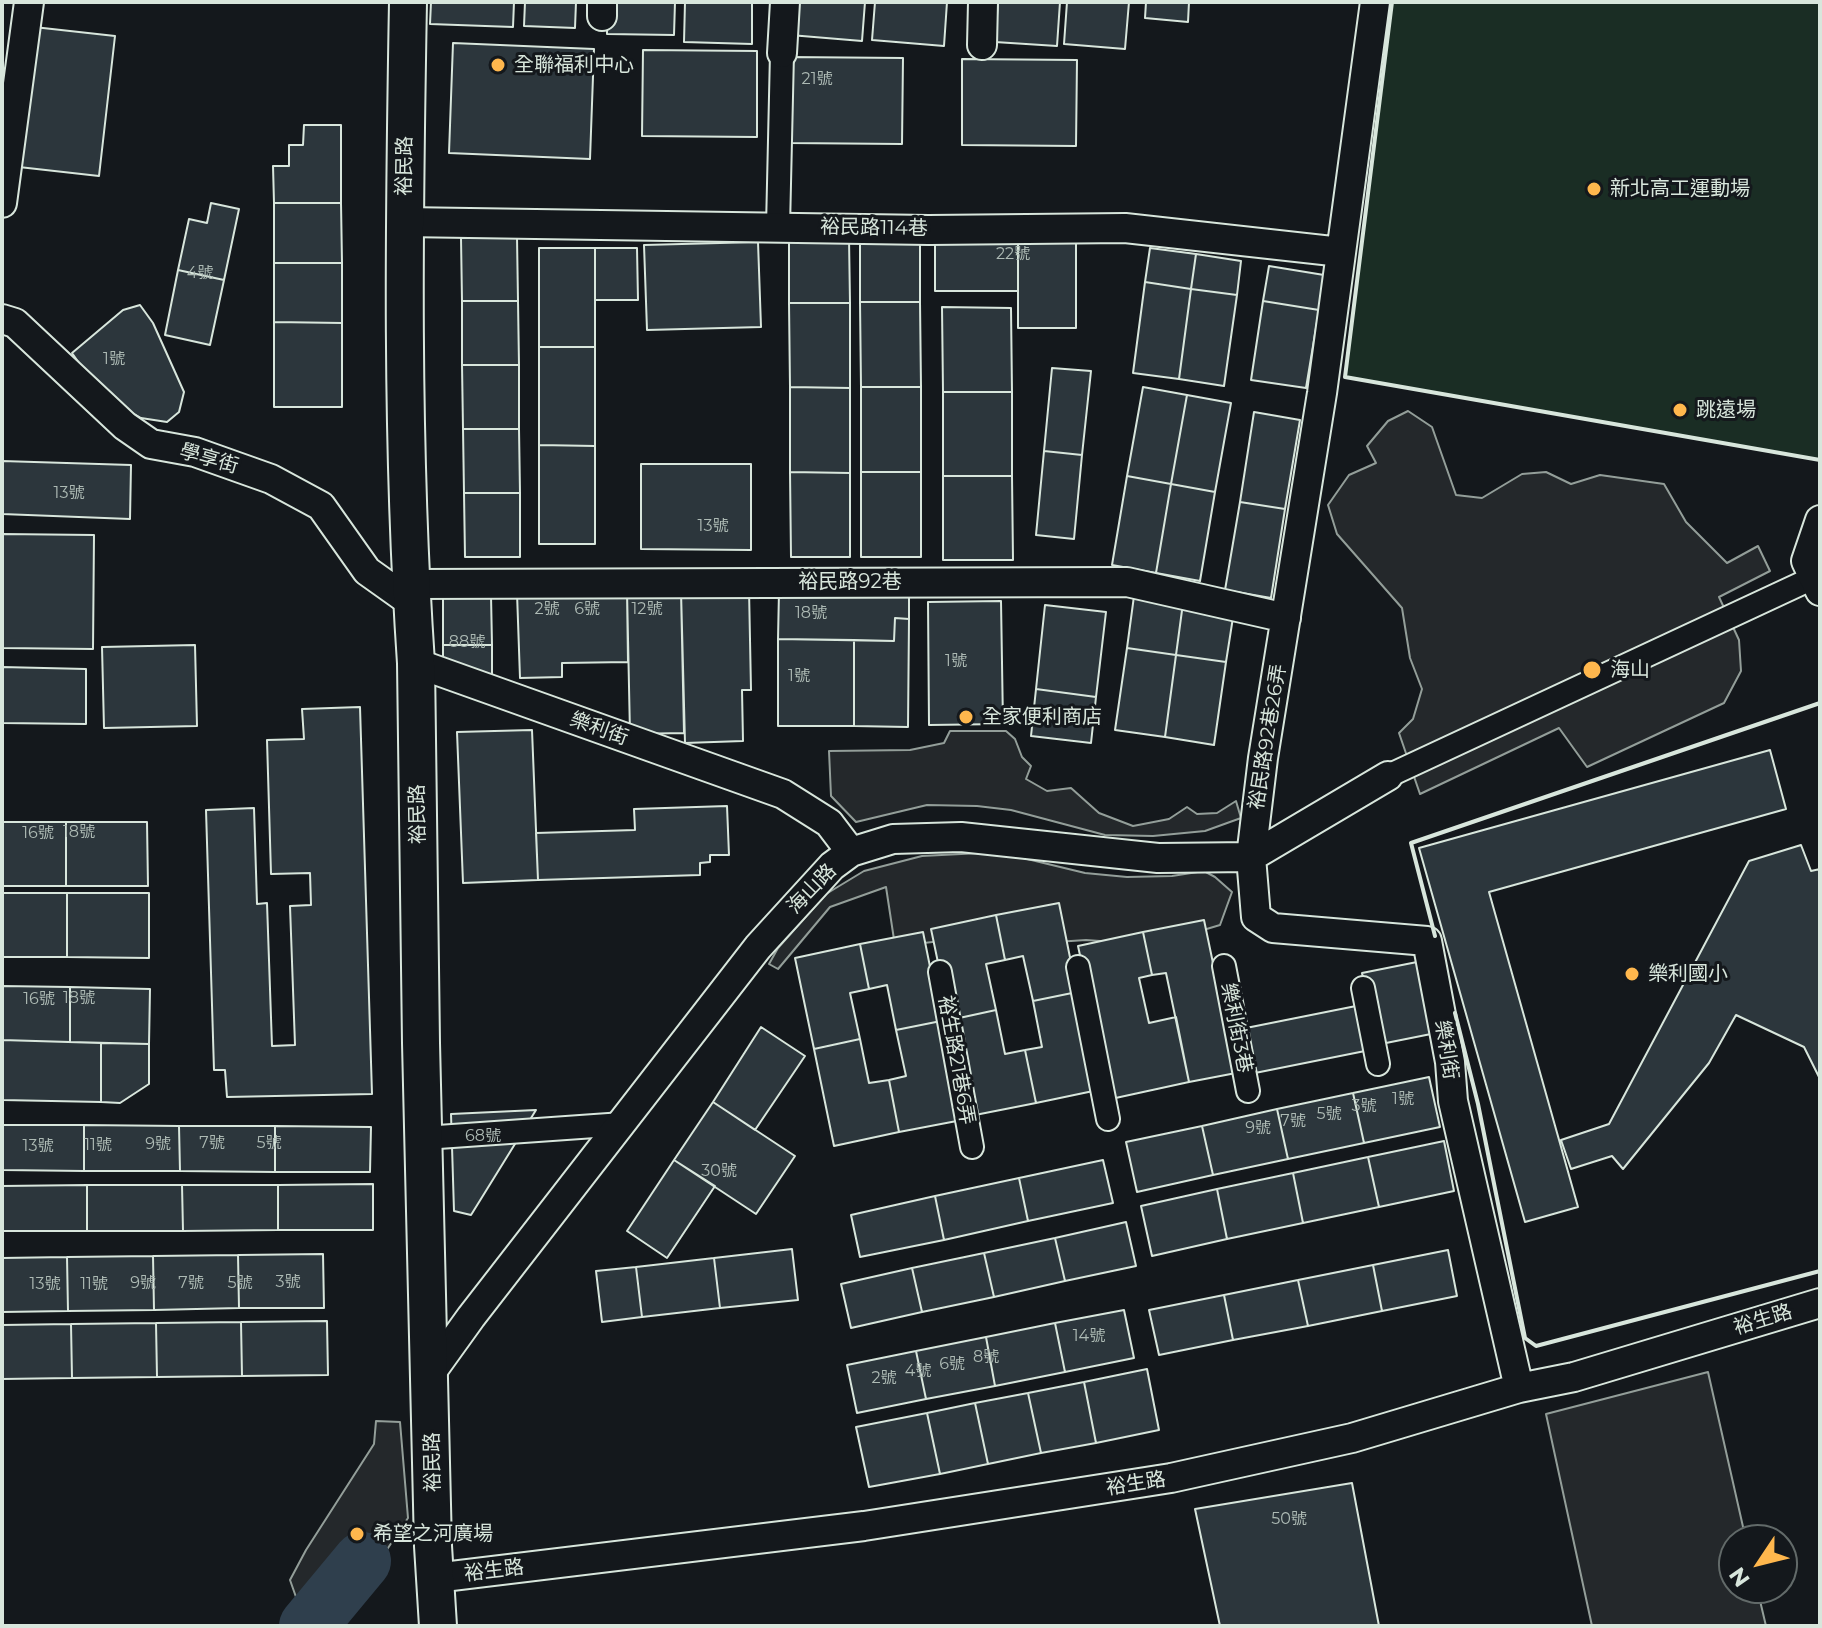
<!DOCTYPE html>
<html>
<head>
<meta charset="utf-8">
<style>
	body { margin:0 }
	#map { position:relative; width:1822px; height:1628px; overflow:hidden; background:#14181c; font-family:Montserrat,sans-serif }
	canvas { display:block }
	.frame { position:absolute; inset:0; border:4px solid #d8e6dc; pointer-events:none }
	.north { position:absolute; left:1718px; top:1524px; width:80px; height:80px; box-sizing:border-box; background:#14181c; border:2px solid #626a69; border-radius:50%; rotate:235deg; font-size:22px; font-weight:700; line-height:32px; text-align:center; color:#d8e6dc }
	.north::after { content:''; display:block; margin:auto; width:28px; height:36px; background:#ffb74d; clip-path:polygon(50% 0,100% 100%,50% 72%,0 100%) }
</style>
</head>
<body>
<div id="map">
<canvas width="1822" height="1628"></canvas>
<div class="frame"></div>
<div class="north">N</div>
</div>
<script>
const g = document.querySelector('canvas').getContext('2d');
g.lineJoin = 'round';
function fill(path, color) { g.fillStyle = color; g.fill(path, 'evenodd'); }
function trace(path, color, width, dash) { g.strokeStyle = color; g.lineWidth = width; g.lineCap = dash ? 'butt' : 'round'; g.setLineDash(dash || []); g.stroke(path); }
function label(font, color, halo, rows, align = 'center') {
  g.font = font + ' Montserrat,"Noto Sans TC",sans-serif'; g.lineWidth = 6; g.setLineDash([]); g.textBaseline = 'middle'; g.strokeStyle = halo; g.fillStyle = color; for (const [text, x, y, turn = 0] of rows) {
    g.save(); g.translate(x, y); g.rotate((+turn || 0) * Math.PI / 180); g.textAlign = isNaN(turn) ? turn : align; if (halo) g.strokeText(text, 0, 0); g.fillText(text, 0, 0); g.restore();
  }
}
const green = new Path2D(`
	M1392 2H1820V460L1345 377Z`);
fill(green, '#1a2d24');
trace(green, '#939e99', 2);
const parking = new Path2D(`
	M1408 411 1432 427 1456 495 1482 498 1522 474 1546 472 1571 484 1600 475 1664 484 1686 522 1727 563 1758 546 1770 571 1719 597 1739 640 1741 671 1724 703 1587 767 1559 728 1420 794 1399 733 1413 719 1422 689 1410 658 1402 608 1337 534 1328 505 1349 475 1376 463 1367 446 1388 421Z
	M950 731H1006L1015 739 1022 757 1031 766 1026 779 1047 791 1071 788 1099 813 1133 826 1169 819 1187 807 1197 814 1217 813 1236 801 1241 818 1205 831 1153 836 1105 835 1011 810 977 806 927 805 856 822 831 796 829 751 910 750 944 743Z
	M981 853 1023 858 1085 873 1127 877 1172 876 1204 871 1215 877 1232 892 1220 925 1200 931 1114 942 1086 940 1056 942 980 937 895 946 886 887 830 907 778 969 769 964 778 948 826 894 864 871 922 856Z
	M1708 1372 1746 1540H1734V1588H1757L1766 1626H1592L1546 1414Z
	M376 1421 400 1422 408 1518 344 1614 331 1617 319 1615 308 1609 296 1597 290 1580 306 1550 374 1444Z`);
fill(parking, '#24282b');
trace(parking, '#939e99', 2);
trace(new Path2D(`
	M308 1626 362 1561`), '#2f3f4d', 58);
const building = new Path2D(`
	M431 2H514L513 27 430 24Z
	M525 2H576L575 28 524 26Z
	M607 2H675L674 35 607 34Z
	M685 2H752V44L684 42Z
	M793 2H865L862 41 790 35Z
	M875 2H947L944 46 872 40Z
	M998 2H1060L1057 46 995 42Z
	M1067 2H1129L1125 49 1064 44Z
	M1146 2H1189L1188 22 1145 18Z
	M25 26 115 36 99 176 10 166Z
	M453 43 594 49 590 159 449 153Z
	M643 50 757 51V137L642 136Z
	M788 57 903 58 902 144 788 143Z
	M962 59 1077 60 1076 146 962 145Z
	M304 125H341V203H274L273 166H289V145H303Z
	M211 203 239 209 224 280 178 270 189 219 207 223Z
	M274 203H341L342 263H274Z
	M517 237 518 301H462L461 238Z
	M860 237H920V302H860Z
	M789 238H849L850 303H789Z
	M935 238H1018V291H935Z
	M1018 238H1076V328H1018Z
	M758 242 761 327 647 330 644 245Z
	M539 248H595V347H539Z
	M595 248H637L638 300H595Z
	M1150 248 1196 254 1191 289 1145 282Z
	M1196 254 1241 261 1237 295 1191 289Z
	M274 263H342V323L274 322Z
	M1269 266 1324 275 1319 310 1263 301Z
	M178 270 224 280 210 345 165 335Z
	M1145 282 1191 289 1179 379 1133 373Z
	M1191 289 1237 295 1224 386 1179 379Z
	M462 301H518L519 365H462Z
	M1263 301 1319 310 1306 388 1251 380Z
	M860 302H920L921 387H861Z
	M789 303H850V388L790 387Z
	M140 305 153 323 184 392 179 412 167 422 141 418 118 405 86 373 72 353 123 310Z
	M942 307 1011 308 1012 392H943Z
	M274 322 342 323V407H274Z
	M539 347H595V446L539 445Z
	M462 365H519V429H463Z
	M1052 368 1091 371 1082 455 1044 451Z
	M790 387 850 388V473L790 472Z
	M861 387H921V472H861Z
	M1143 387 1187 395 1171 484 1127 476Z
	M943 392H1012V476H943Z
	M1187 395 1231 403 1215 492 1171 484Z
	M1254 412 1300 420 1285 509 1240 502Z
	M463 429H519L520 493H464Z
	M539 445 595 446V544H539Z
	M1044 451 1082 455 1074 539 1036 535Z
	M2 461 131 465 130 519 2 514Z
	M641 464H751V550L641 549Z
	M790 472 850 473V557H791Z
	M861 472H921V557H861Z
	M943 476H1012L1013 560H943Z
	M1127 476 1171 484 1156 573 1112 565Z
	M1171 484 1215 492 1200 581 1156 573Z
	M464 493H520V557H465Z
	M1240 502 1285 509 1271 598 1225 590Z
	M2 534 94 535 93 649 2 648Z
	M749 589 751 690H742L743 741 685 743 681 591Z
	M627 591H681L684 733 630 734Z
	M627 591 628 662 562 663V677L520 678 517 593Z
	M779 591 909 593V619L895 618 894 641 778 639Z
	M443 595H491L492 645H443Z
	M1134 596 1183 603 1176 655 1127 648Z
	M1001 601 1003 724 929 725 928 602Z
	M1183 603 1234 611 1226 662 1176 655Z
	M1045 605 1106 612 1096 697 1036 689Z
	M895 618 909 619 908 727 854 726V640L894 641Z
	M778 639 854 640V726H778Z
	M195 645 197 726 104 728 102 647Z
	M443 645H492V674H443Z
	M1127 648 1176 655 1165 737 1115 730Z
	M1176 655 1226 662 1214 745 1165 737Z
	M2 667 86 669V724L2 723Z
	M1036 689 1096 697 1091 743 1031 736Z
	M360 707 372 1094 227 1097 225 1070H214L206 810 254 808 257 904 267 903 272 1046 295 1045 290 906 311 905 310 873 271 874 267 740 304 739 302 709Z
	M532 730 538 880 463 883 457 732Z
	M1770 750 1786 809 1489 892 1578 1207 1525 1222 1419 848Z
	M727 806 729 855H710V862L700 863V875L538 880 536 833 635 830 634 809Z
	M2 822H66V886H2Z
	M66 822H147L148 886H66Z
	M1801 845 1811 871 1820 869V1079L1804 1047 1736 1015 1709 1063 1623 1169 1612 1156 1571 1169 1561 1140 1609 1124 1749 861Z
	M2 893H67V957H2Z
	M67 893H149V958L67 957Z
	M1059 903 1077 992 1033 1001 1023 956 1005 960 996 915Z
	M996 915 1005 960 986 964 996 1010 950 1020 931 929Z
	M1204 920 1236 1073 1189 1082 1166 973 1152 975 1143 932Z
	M923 932 941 1021 896 1030 887 985 869 989 860 944Z
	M1143 932 1152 975 1139 978 1149 1023 1176 1017 1189 1082 1111 1099 1078 946Z
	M860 944 869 989 850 993 860 1039 814 1049 795 958Z
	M1417 962 1431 1034 1376 1045 1362 973Z
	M2 986 70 987V1042L2 1040Z
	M70 987 150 989 149 1044 70 1042Z
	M1077 992 1098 1090 1036 1103 1025 1050 1042 1047 1033 1001Z
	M1356 1006 1365 1051 1245 1075 1236 1030Z
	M996 1010 1005 1054 1025 1050 1036 1103 970 1116 950 1020Z
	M941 1021 962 1120 899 1132 889 1080 906 1076 896 1030Z
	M761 1027 805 1056 755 1130 713 1102Z
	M860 1039 869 1083 889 1080 899 1132 834 1146 814 1049Z
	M2 1040 101 1043V1102L2 1100Z
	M101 1043 149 1044V1084L120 1103 101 1102Z
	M1429 1077 1440 1127 1364 1143 1353 1093Z
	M1353 1093 1364 1143 1288 1159 1277 1109Z
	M713 1102 795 1156 756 1214 674 1160Z
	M1277 1109 1288 1159 1213 1175 1202 1126Z
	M536 1110 471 1215 454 1211 451 1114Z
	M2 1125H84V1171L2 1170Z
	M84 1125 179 1126 180 1171H84Z
	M179 1126H275V1172L180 1171Z
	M275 1126 371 1127 370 1172H275Z
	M1202 1126 1213 1175 1137 1192 1126 1142Z
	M1444 1141 1454 1191 1379 1207 1368 1157Z
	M1368 1157 1379 1207 1303 1223 1293 1173Z
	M674 1160 715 1186 667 1258 627 1231Z
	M1103 1160 1113 1203 1028 1221 1019 1178Z
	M1293 1173 1303 1223 1227 1239 1217 1189Z
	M1019 1178 1028 1221 944 1240 935 1196Z
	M373 1184V1230H278V1185Z
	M87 1185H182L183 1231H87Z
	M87 1185V1231H2V1186Z
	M182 1185H278V1230L183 1231Z
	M1217 1189 1227 1239 1152 1256 1141 1206Z
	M935 1196 944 1240 860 1257 851 1215Z
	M1126 1222 1136 1266 1065 1281 1055 1238Z
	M1055 1238 1065 1281 994 1297 984 1253Z
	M792 1249 798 1300 720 1308 714 1258Z
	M1448 1250 1457 1296 1382 1311 1373 1265Z
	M984 1253 994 1297 922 1312 912 1268Z
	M323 1254 324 1308H239L238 1255Z
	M238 1255 239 1308 154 1310 153 1256Z
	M153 1256 154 1310 68 1311 67 1257Z
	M67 1257 68 1311 2 1312V1258Z
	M714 1258 720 1308 642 1317 636 1267Z
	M1373 1265 1382 1311 1308 1326 1298 1280Z
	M636 1267 642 1317 602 1322 596 1271Z
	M912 1268 922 1312 851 1328 841 1284Z
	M1298 1280 1308 1326 1233 1340 1224 1295Z
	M1224 1295 1233 1340 1159 1355 1149 1310Z
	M1124 1310 1134 1358 1065 1372 1055 1323Z
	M327 1321 328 1375 242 1376 241 1322Z
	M241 1322 242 1376 157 1377 156 1323Z
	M156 1323 157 1377 72 1378 71 1324Z
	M1055 1323 1065 1372 995 1386 986 1337Z
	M71 1324 72 1378 2 1379V1325Z
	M986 1337 995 1386 926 1399 916 1351Z
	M916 1351 926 1399 857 1413 847 1365Z
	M1147 1369 1159 1430 1096 1443 1084 1382Z
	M1084 1382 1096 1443 1041 1453 1028 1393Z
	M1028 1393 1041 1453 988 1464 975 1403Z
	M975 1403 988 1464 940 1474 927 1413Z
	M927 1413 940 1474 869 1487 856 1427Z
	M1352 1483 1379 1626H1220L1195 1509Z`);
fill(building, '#2c363c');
trace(building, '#d8e6dc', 2);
const pedestrian = new Path2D(`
	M778 227 782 53
	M1388 776 1813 578
	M1224 966 1248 1091
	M1078 967 1108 1119
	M940 972 972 1147
	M1363 988 1378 1064
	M424 1138 623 1124`);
const minor = new Path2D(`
	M602 2V16
	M1375 2 1322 393 1263 758 1251 857 1256 917 1273 928 1427 941 1450 1062 1453 1101 1519 1388
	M982 45 983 2
	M782 53 785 2
	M2 203 29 2
	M404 222 929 230 1125 228 1341 252
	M2 319 15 323 125 426 151 444 195 452 271 479 321 506 367 571 412 603
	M1820 520 1806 561 1820 591
	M411 584 1127 582 1286 618
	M416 663 783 794 829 823 851 852
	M430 1374 471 1317 758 947 832 866 851 852 893 839 961 837 1158 858 1251 857 1388 776
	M435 1578 864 1526 1171 1478 1352 1438 1519 1388 1574 1377 1820 1303`);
const tertiary = new Path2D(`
	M408 2C404 222 401 443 416 663L421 1043 433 1546 438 1626`);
trace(pedestrian, '#d8e6dc', 26);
trace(minor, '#d8e6dc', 32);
trace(tertiary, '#d8e6dc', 40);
trace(pedestrian, '#14181c', 22);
trace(minor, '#14181c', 28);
trace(tertiary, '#14181c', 36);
trace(new Path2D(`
	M1392 2 1345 377 1820 460
	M1435 936 1411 843 1820 703
	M1455 1013 1478 1104 1525 1338 1536 1346 1820 1271`), '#d8e6dc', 4);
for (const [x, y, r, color] of [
	[498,65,8,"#ffb74d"],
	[1594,189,8,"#ffb74d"],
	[1680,410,8,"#ffb74d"],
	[1592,670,10,"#ffb74d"],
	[966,717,8,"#ffb74d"],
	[1632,974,8,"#ffb74d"],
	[357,1534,8,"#ffb74d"]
]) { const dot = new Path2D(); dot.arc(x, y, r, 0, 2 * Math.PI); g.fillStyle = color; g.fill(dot); trace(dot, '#14181c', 3); }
label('16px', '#adbab4', null, [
	["21號",817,79],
	["22號",1013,254],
	["4號",200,273],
	["1號",114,359],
	["13號",69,493],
	["13號",713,526],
	["2號",547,609],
	["6號",587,609],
	["12號",647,609],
	["18號",811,613],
	["88號",467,642],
	["1號",956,661],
	["1號",799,676],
	["18號",79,832],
	["16號",38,833],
	["18號",79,998],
	["16號",39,999],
	["1號",1403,1099],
	["3號",1364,1106],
	["5號",1329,1114],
	["7號",1293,1121],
	["9號",1258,1128],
	["68號",483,1136],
	["7號",212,1143],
	["5號",269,1143],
	["9號",158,1144],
	["11號",98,1145],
	["13號",38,1146],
	["30號",719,1171],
	["3號",288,1282],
	["9號",143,1283],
	["7號",191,1283],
	["5號",240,1283],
	["13號",45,1284],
	["11號",94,1284],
	["14號",1089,1336],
	["8號",986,1357],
	["6號",952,1364],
	["4號",918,1371],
	["2號",884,1378],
	["50號",1289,1519]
]);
label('20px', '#d8e6dc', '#14181c', [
	["全聯福利中心",514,65],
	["新北高工運動場",1610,189],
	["跳遠場",1696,410],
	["海山",1610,670],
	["全家便利商店",982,717],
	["樂利國小",1648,974],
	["希望之河廣場",373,1534]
], 'left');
label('20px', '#d8e6dc', '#14181c', [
	["裕民路",405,166,-89],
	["裕民路114巷",874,228,1],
	["學享街",209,459,16],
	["裕民路92巷",850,582],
	["樂利街",599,729,20],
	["裕民路92巷26弄",1268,737,-81],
	["裕民路",418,814,-91],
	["海山路",812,889,-46],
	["樂利街3巷",1236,1028,79],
	["樂利街",1446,1050,81],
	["裕生路21巷6弄",956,1060,80],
	["裕生路",1763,1320,-17],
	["裕民路",433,1462,-91],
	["裕生路",1136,1484,-9],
	["裕生路",494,1571,-7]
]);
</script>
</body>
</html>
